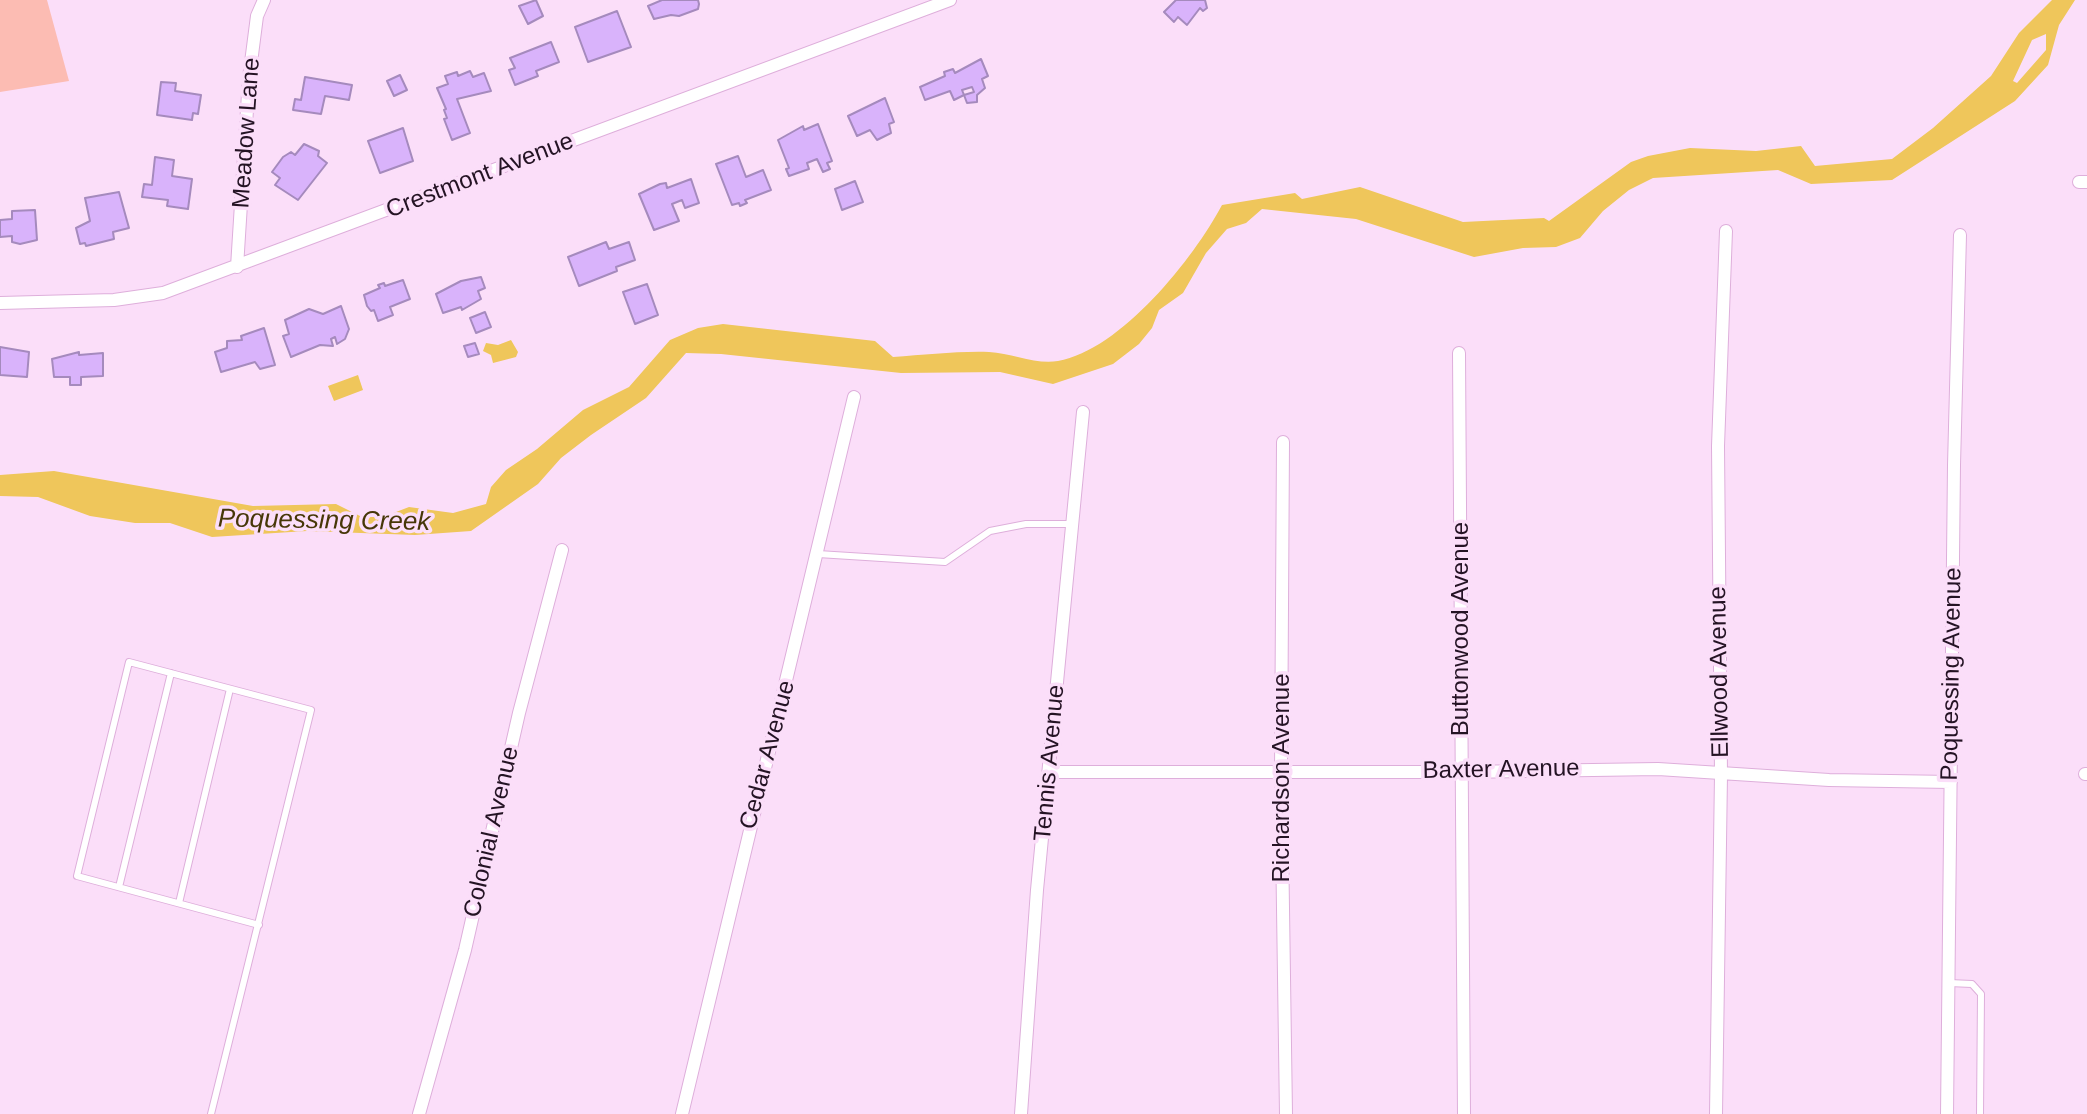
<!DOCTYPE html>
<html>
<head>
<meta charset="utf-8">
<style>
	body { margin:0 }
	canvas { display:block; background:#fbdef9 }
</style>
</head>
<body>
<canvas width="2087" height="1114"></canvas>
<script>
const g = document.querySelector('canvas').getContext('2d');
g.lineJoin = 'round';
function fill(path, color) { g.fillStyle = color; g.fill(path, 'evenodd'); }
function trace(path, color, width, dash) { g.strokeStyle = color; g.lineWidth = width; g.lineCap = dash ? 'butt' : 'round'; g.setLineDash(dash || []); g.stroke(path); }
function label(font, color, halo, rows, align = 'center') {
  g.font = font + ' Helvetica,sans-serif'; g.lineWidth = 7; g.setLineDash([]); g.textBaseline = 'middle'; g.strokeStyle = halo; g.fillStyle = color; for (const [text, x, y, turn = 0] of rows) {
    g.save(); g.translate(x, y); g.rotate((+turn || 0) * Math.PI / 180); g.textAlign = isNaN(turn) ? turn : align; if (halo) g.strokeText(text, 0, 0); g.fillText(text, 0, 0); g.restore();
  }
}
fill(new Path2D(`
	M0 0H47L69 81 0 92Z`), '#fcbcb3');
fill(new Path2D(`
	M2052 0H2075L2059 25 2048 65 2015 101 1892 180 1811 184 1778 170 1653 178 1629 190 1603 211 1580 238 1556 247 1523 248 1474 257 1356 219 1262 209 1246 223 1227 229 1206 253 1183 293 1159 310 1152 328 1139 344 1113 364 1053 384 1000 372 901 373 721 354 686 353 646 398 591 435 561 458 538 484 471 531 415 535 307 531 212 537 170 523H135L90 516 38 497 0 496V475L54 471 253 506 336 504 362 517H383L409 507 453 513 486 504 491 487 506 470 537 449 583 410 629 387 670 340 698 328 723 324 875 341 893 357C925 355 957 351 989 352 1012 353 1036 365 1058 361 1121 350 1194 258 1222 205L1295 193 1302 199 1360 187 1463 222 1544 218 1549 221 1631 162 1648 156 1690 148 1756 151 1801 146 1815 166 1892 159 1933 128 1991 76 2019 33ZM2046 34V50L2017 83 2013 81 2032 40Z
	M511 340 518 352 516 357 493 363 491 355 483 351 486 343 498 345Z
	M358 375 363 390 334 401 328 386Z`), '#efc65b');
const building = new Path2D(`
	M536 0 543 16 528 24 519 6Z
	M662 0H698L699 4 698 9 679 16 671 15 654 19 648 6Z
	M1176 0H1205L1207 8 1203 11 1200 8 1187 25 1178 17 1174 22 1164 12Z
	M617 11 631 47 588 62 575 27Z
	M551 42 559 62 536 71 538 76 515 85 509 70 515 68 510 58Z
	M981 59 988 76 982 79 985 88 977 95V102L967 103 964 95 974 92 972 87 962 90 964 95 954 100 950 91 925 100 920 87 945 76 944 72 953 69 955 73Z
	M470 71 473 77 484 73 491 91 457 99 470 133 452 140 444 119 447 118 444 110 446 109 437 88 448 84 445 76 457 72 458 76Z
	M400 75 407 90 394 96 387 81Z
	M305 77 352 85 349 100 325 96 321 114 293 110 295 99 301 100Z
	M161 82 176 83 175 91 201 95 198 114 193 113 192 120 157 115Z
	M885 98 894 122 889 124 891 133 877 140 870 130 857 136 848 116Z
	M818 124 832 161 827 163 830 169 823 172 817 159 807 163 809 169 789 176 786 169 789 168 778 140 803 126 804 130Z
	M403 128 413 161 380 173 368 141Z
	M304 144 319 151 318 156 327 163 298 200 275 185 280 178 272 172 283 157 291 152 295 155Z
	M738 156 746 177 763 170 771 190 745 200 747 203 740 206 739 203 732 205 716 164Z
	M155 157 174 160 172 176 192 179 188 209 167 206 168 200 142 197 144 184 152 185Z
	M691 179 699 203 685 208 682 200 672 204 679 221 654 230 639 194 660 184 666 183 667 188Z
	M855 181 863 202 842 210 835 189Z
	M119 192 129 228 113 232 114 239 86 246 85 243 80 244 76 228 90 221 85 198Z
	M35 210 37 240 20 244 12 242V236L0 237V220L12 219V211Z
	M606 242 609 249 629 242 635 260 616 267 617 271 579 286 568 257Z
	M481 277 485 288 478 291 481 299 462 310 461 307 443 313 436 294 461 281Z
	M403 280 410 299 390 307 393 315 378 321 374 310 371 311 367 306 364 295 380 288 378 285 384 283 385 286Z
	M647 284 658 315 635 324 623 292Z
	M341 306 349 329 345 339 337 344 335 337 331 339 333 346 320 345 291 357 283 336 289 334 285 320 309 309 323 314Z
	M485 312 491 327 476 333 470 318Z
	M264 328 275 365 260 369 255 362 221 372 215 352 227 348V341L242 340 241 336Z
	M475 343 479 354 468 357 464 346Z
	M0 347 29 352 27 377 0 375Z
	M79 352V355L103 353V376L81 377V385H70V377H54L52 359Z`);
fill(building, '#d9b3fb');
trace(building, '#a58abd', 2);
const service = new Path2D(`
	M818 554 945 562 990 531 1026 524H1071
	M119 887 171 673
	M179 903 230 689
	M1949 983 1972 984 1981 994 1980 1114
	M211 1114 311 710 129 662 77 876 259 925`);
const minor = new Path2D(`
	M2079 182H2087
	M237 267 249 78 257 16 264 0
	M0 303 114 300 163 293 950 0
	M1459 353 1464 1114
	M1283 442 1281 771 1286 1114
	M1050 772H1462L1658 769 1829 780 1951 782
	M2085 774H2087
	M419 1114 465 950 519 713 562 550
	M682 1114 854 397
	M1021 1114 1037 890 1083 412
	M1716 1114 1721 775 1718 446 1726 231
	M1947 1114 1954 465 1960 235`);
trace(service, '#deafdb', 8);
trace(minor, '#deafdb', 14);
trace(service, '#fff', 6);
trace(minor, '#fff', 12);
label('24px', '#241324', '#fbdef9', [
	["Meadow Lane",247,133,-86],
	["Crestmont Avenue",480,176,-21],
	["Buttonwood Avenue",1461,629,-90],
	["Ellwood Avenue",1720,672,-91],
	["Poquessing Avenue",1952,674,-89],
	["Cedar Avenue",768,755,-75],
	["Tennis Avenue",1050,763,-85],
	["Baxter Avenue",1501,770,-1],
	["Richardson Avenue",1282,778,-90],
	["Colonial Avenue",492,832,-77]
]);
label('italic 26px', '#473708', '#fbdef9', [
	["Poquessing Creek",324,521,1]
]);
</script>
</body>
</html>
